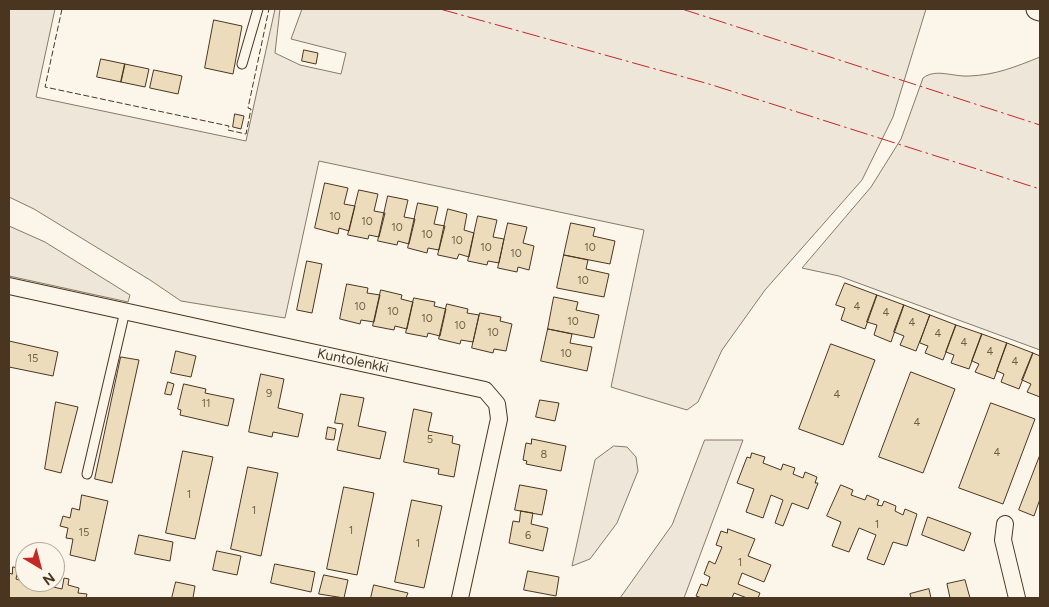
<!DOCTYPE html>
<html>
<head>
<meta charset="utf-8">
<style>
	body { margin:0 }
	#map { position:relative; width:1049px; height:607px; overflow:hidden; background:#fbf6e9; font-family:Figtree,sans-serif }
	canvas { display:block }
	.frame { position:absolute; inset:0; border:10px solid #4a3520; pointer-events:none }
	.north { position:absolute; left:15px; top:542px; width:50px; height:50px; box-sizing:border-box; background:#fbf6e9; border:1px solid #b4a999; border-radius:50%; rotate:143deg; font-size:14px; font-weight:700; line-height:20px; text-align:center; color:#4a3520 }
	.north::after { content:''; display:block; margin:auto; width:18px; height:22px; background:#c62828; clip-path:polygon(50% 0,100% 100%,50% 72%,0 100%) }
</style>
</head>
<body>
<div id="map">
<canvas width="1049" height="607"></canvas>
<div class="frame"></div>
<div class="north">N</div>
</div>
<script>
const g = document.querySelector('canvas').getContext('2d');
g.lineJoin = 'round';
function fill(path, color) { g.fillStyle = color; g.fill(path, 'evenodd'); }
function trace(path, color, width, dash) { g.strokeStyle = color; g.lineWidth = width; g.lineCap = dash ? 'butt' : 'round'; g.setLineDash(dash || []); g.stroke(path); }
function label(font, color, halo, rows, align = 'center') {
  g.font = font + ' Figtree,sans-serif'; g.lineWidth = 4; g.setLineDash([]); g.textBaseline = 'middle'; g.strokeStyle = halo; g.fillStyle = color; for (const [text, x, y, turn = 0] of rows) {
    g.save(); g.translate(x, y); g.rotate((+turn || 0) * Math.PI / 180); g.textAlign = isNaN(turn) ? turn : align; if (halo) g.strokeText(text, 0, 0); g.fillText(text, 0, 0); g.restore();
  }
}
const green = new Path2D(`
	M9 9H55L36 97 246 141 275 9H280L275 53 300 65 341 74 346 53 291 39 302 9H926L893 117 862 180 765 290 722 350 698 402 687 410 611 387 644 230 319 161 285 318 181 301 150 280 34 209 9 197Z
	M1040 57V350L839 276 802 268 871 187 901 139 923 78C936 68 953 77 969 76 996 75 1015 67 1040 57Z
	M9 226 45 242 130 295 128 302 9 276Z
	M705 440H743L684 598H620L672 525Z
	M614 446 627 447 636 457 638 471 617 523 590 559 572 566 595 460Z`);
fill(green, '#ede6d9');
trace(green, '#887966', 1);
const building = new Path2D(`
	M214 20 242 26 233 74 205 68Z
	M304 50 318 53 316 64 302 61Z
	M101 59 125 64 121 82 97 77Z
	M125 64 149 69 145 87 121 82Z
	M154 70 182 76 178 94 150 88Z
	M235 114 244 116 241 129 233 127Z
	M325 183 348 188 344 204 355 206 349 231 339 228 338 234 315 228Z
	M359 190 378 194 374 211 385 213 379 237 369 235 368 239 348 235Z
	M388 196 408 200 404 217 415 219 409 244 398 241 397 245 378 241Z
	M418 203 438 207 434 224 445 226 439 250 428 248 427 253 408 248Z
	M448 209 467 214 464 230 474 233 469 257 459 254 457 259 438 255Z
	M478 216 497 220 493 237 504 239 499 263 488 261 487 265 468 261Z
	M508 223 527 227 523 243 534 246 529 270 518 267 517 272 498 268Z
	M571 223 595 228 593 236 615 241 610 264 564 255Z
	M564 255 588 260 586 269 609 274 604 297 557 288Z
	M307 261 322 264 312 313 297 310Z
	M845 283 877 295 865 329 841 320 845 308 836 305Z
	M347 284 368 288 367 293 380 295 374 322 361 320 360 324 340 319Z
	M381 290 402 295 401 299 413 302 407 329 395 326 394 330 373 326Z
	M877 295 904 305 891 342 874 335 877 325 867 322Z
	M554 297 578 302 576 310 599 315 594 338 548 329Z
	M414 298 435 302 434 306 446 309 440 336 428 333 427 337 406 333Z
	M447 304 468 309 467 313 479 315 473 342 461 340 460 344 439 339Z
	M904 305 930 315 916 351 900 345 904 336 894 332Z
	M480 313 501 317 500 321 512 324 506 351 494 349 493 353 472 348Z
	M930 315 956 325 943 360 925 353 928 346 920 343Z
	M956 325 982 334 969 369 951 363 954 355 946 352Z
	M548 329 572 334 570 343 592 347 587 371 541 361Z
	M982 334 1007 343 994 379 975 372 979 364 972 361Z
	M9 341 58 352 53 376 9 367Z
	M1007 343 1033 353 1019 389 1001 382 1004 374 997 371Z
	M831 344 875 360 843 445 799 429Z
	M176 351 196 356 191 377 171 373Z
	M1033 353 1040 356V397L1027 392 1031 384 1022 380Z
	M121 357 139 360 112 483 95 479Z
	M911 372 955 389 923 473 879 457Z
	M261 374 284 379 278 408 303 414 298 437 273 432 272 437 249 432Z
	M168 382 174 384 171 395 165 394Z
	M184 384 206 389 205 393 234 399 228 426 180 415 181 410 178 409Z
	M341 394 364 398 358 426 386 432 380 459 337 450 343 424 335 423Z
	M540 400 559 403 555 421 536 417Z
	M56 402 78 407 61 473 45 469Z
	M991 403 1035 419 1003 504 959 488Z
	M414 409 432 413 428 431 453 436 452 443 460 445 454 477 438 474 439 469 404 462Z
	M328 427 336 429 334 440 326 439Z
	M532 439 566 446 561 471 526 464 527 461 523 460 526 443 531 444Z
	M183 451 213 457 195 539 166 533Z
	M752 453 765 457 763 463 781 470 783 464 795 468 793 474 803 478 805 472 817 477 815 483H818L808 509 792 503 783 526 775 523 783 500 771 495 763 518 746 512 754 489 737 483 747 457 750 458Z
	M1040 455V499L1034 516 1019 510Z
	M248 467 278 473 261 556 231 549Z
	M520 485 547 490 542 515 515 510Z
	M841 485 853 490 851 495 865 500 867 495 879 500 877 505 882 506 884 501 896 506 895 511 903 515 905 509 917 514 907 546 893 542 884 565 867 559 876 535 859 528 849 552 832 546 841 522 827 516Z
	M344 487 374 493 357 575 327 569Z
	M82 495 108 501 95 561 70 555 73 539 66 538 68 528 60 526 63 516 70 518 72 508 79 510Z
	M412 500 442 506 424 588 395 582Z
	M521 511 533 513 531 524 548 528 543 551 509 543 513 521 519 522Z
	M928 517 971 533 964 551 922 535Z
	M728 529 755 539 748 556 771 565 764 582 742 573 738 584 760 593 758 598H747L734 593 732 598H702L696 596 701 584 707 586 710 577 704 574 709 561 715 564 722 547 716 545 721 531 727 533Z
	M139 535 173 542 170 561 135 554Z
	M217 551 241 556 237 575 213 570Z
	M275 564 315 572 311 592 271 583Z
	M13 567 18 568 16 579 25 582H50L49 586 62 589 64 578 69 579 68 585 79 588 78 593 87 594 86 598H9V573L12 574Z
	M528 571 559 577 556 596 524 590Z
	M324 575 348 580 344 598 319 594Z
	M965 580 970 598H950L947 584Z
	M176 582 195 586 193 598H172Z
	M374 585 408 593 406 598H371Z
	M929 589 931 598H911L910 594Z`);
fill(building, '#ecdcbc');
trace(building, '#4a3520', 1);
const service = new Path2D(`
	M242 64 258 9
	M87 474 125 311`);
const minor = new Path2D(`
	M9 286 485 390 497 404 499 419 460 598
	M1005 524 1003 540 1017 598`);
const tertiary = new Path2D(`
	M1037 9 1040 10`);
trace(service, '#4a3520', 11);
trace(minor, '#4a3520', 18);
trace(tertiary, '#4a3520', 23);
trace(service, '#fbf6e9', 9);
trace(minor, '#fbf6e9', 16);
trace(tertiary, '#fbf6e9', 21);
trace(new Path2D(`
	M62 9 45 87 229 126 228 130 246 134 251 109 248 108 269 9`), '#4a3520', 1, [6, 2.5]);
trace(new Path2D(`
	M440 9 709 84 1040 189
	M682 9 1040 125`), '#c62828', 1, [18, 4, 2.5, 4]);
label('11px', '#725f47', null, [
	["10",335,217],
	["10",367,222],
	["10",397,228],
	["10",427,235],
	["10",457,241],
	["10",486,248],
	["10",590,248],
	["10",516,254],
	["10",583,281],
	["10",360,307],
	["4",857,307],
	["10",393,312],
	["4",886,313],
	["10",427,319],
	["10",573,322],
	["4",912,323],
	["10",460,326],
	["10",493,333],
	["4",938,334],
	["4",964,343],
	["4",990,352],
	["10",566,354],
	["15",33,359],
	["4",1015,362],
	["9",269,394],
	["4",837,395],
	["11",206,404],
	["4",917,423],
	["5",430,440],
	["4",997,453],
	["8",544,455],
	["1",189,495],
	["1",254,511],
	["1",877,525],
	["1",351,531],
	["15",84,533],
	["6",528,536],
	["1",418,544],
	["1",740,563]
]);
label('14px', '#4a3520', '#fbf6e9', [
	["Kuntolenkki",353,361,12]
]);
</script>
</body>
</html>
